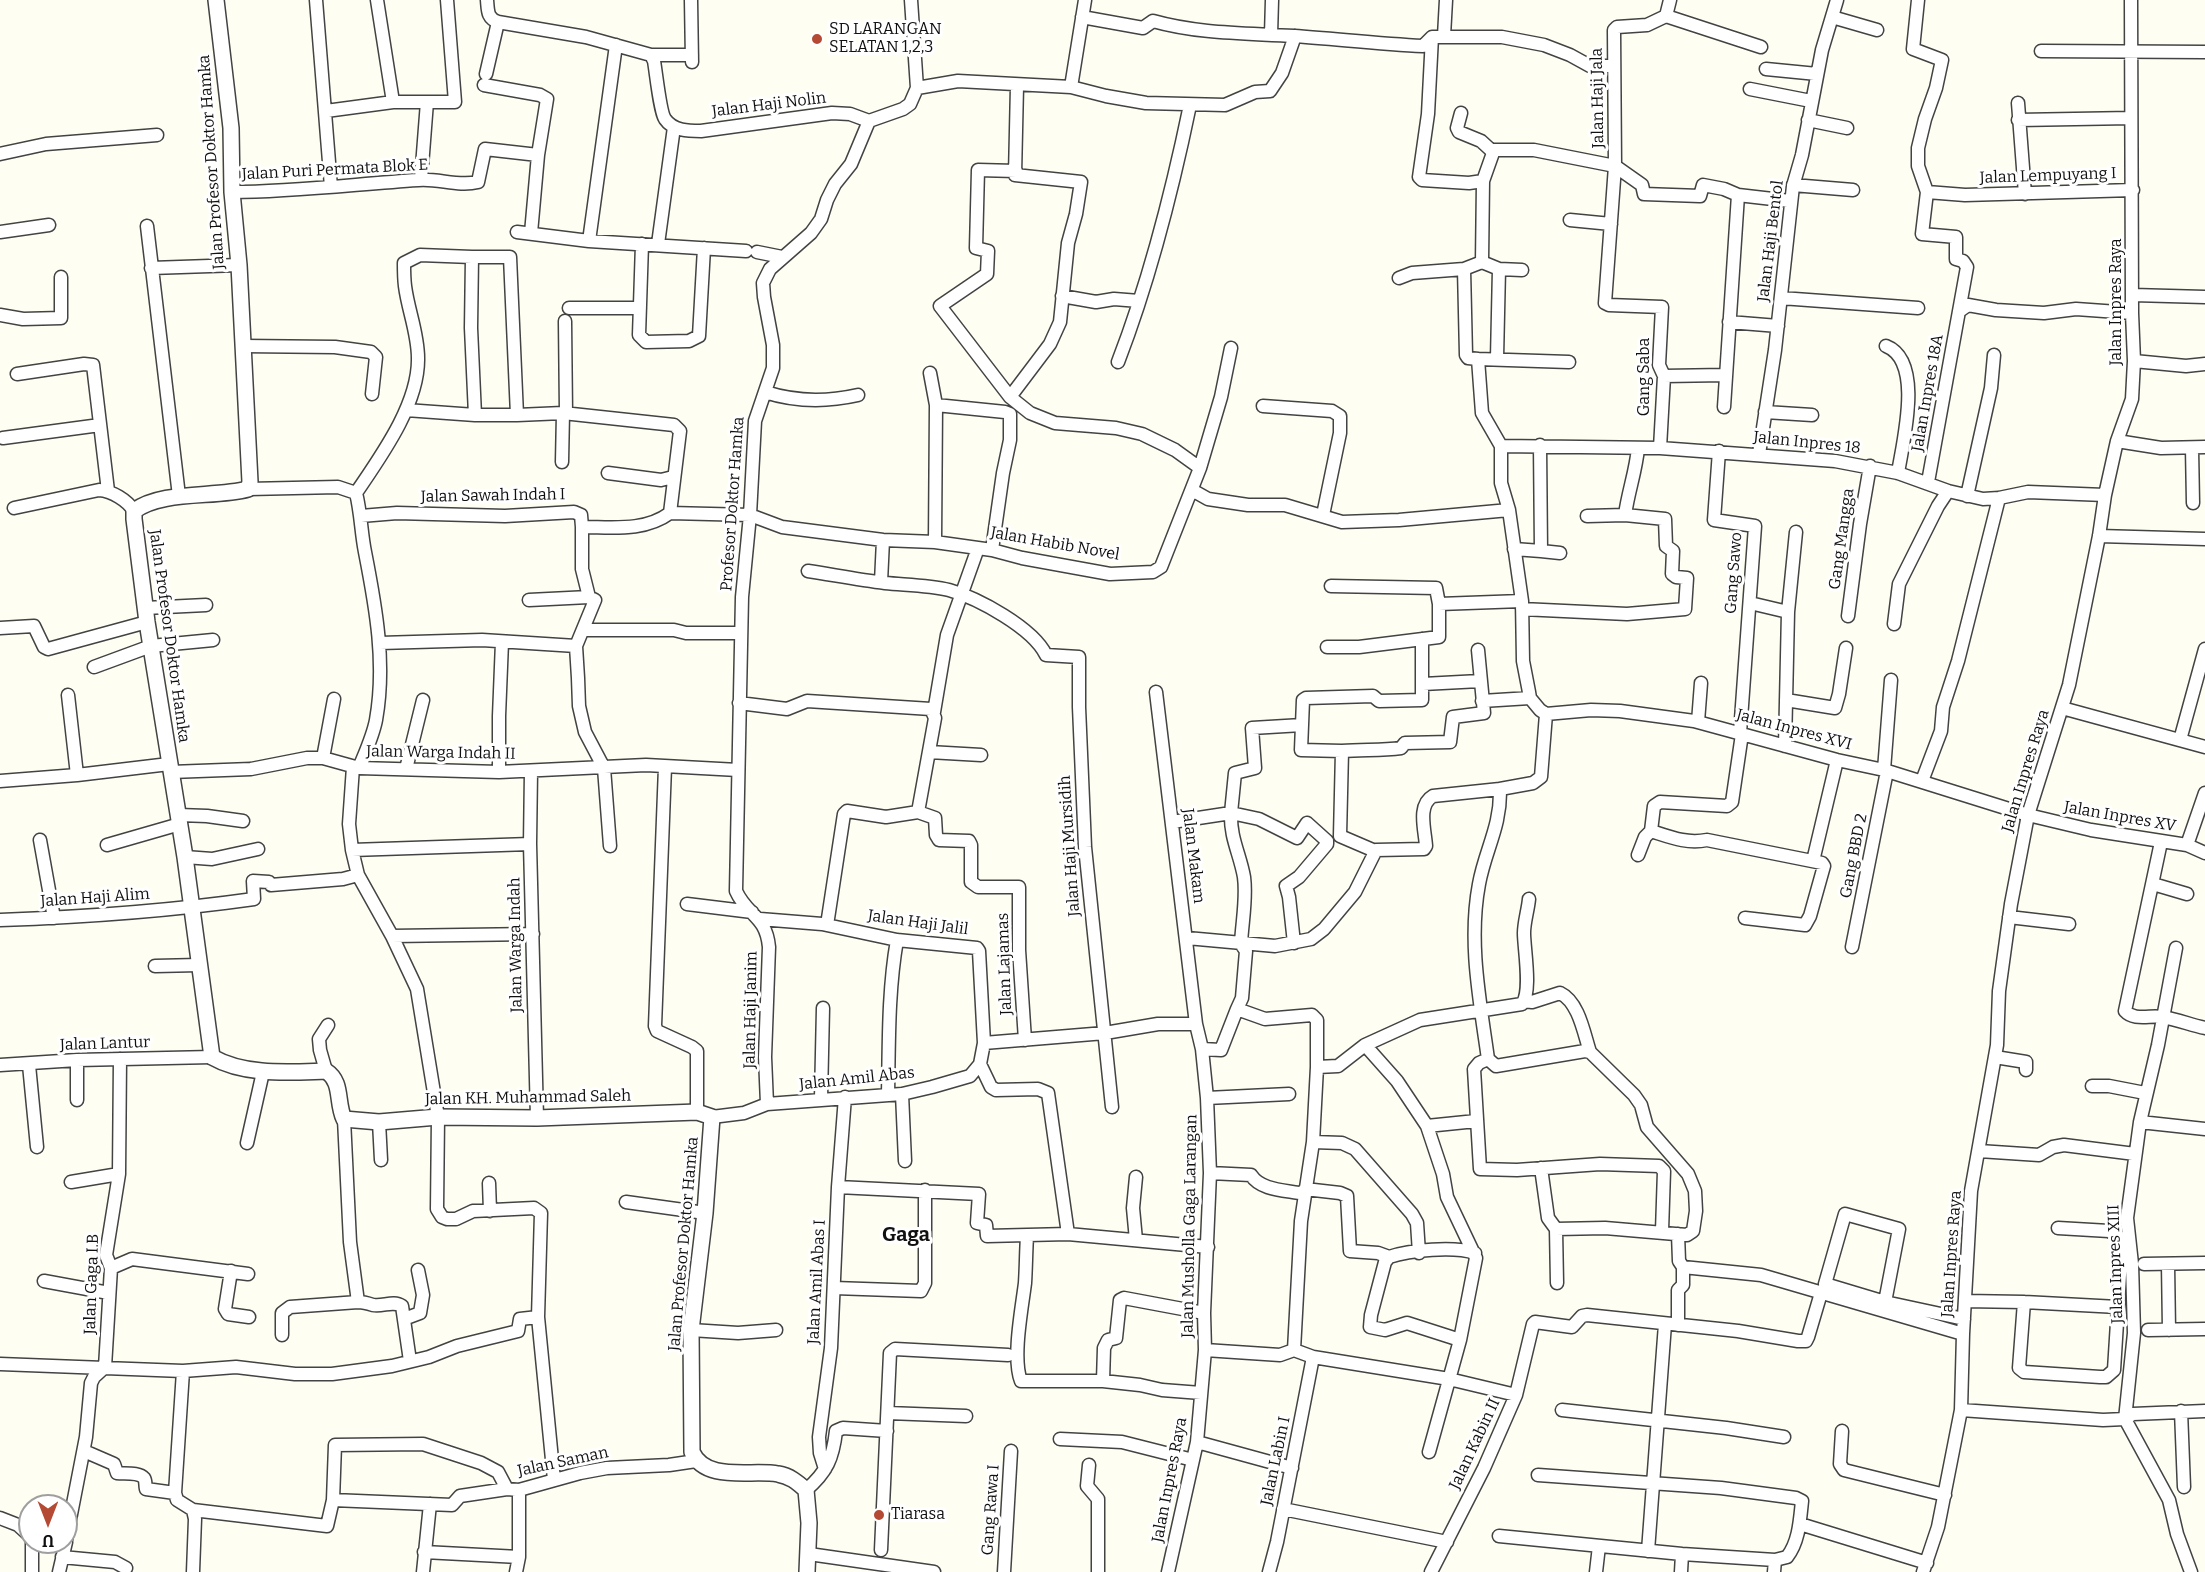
<!DOCTYPE html>
<html>
<head>
<meta charset="utf-8">
<style>
	body { margin:0 }
	#map { position:relative; width:2205px; height:1572px; overflow:hidden; background:#fefef3; font-family:Bitter,serif }
	canvas { display:block }
	.north { position:absolute; left:18px; top:1494px; width:60px; height:60px; box-sizing:border-box; background:#fff; border:2px solid #9f9f9f; border-radius:50%; rotate:180deg; font-size:16px; font-weight:700; line-height:24px; text-align:center; color:#101010 }
	.north::after { content:''; display:block; margin:auto; width:21px; height:27px; background:#b44a33; clip-path:polygon(50% 0,100% 100%,50% 72%,0 100%) }
</style>
</head>
<body>
<div id="map">
<canvas width="2205" height="1572"></canvas>
<div class="north">U</div>
</div>
<script>
const g = document.querySelector('canvas').getContext('2d');
g.lineJoin = 'round';
function trace(path, color, width, dash) { g.strokeStyle = color; g.lineWidth = width; g.lineCap = dash ? 'butt' : 'round'; g.setLineDash(dash || []); g.stroke(path); }
function label(font, color, halo, rows, align = 'center') {
  g.font = font + ' Bitter,serif'; g.lineWidth = 6; g.setLineDash([]); g.textBaseline = 'middle'; g.strokeStyle = halo; g.fillStyle = color; for (const [text, x, y, turn = 0] of rows) {
    g.save(); g.translate(x, y); g.rotate((+turn || 0) * Math.PI / 180); g.textAlign = isNaN(turn) ? turn : align; if (halo) g.strokeText(text, 0, 0); g.fillText(text, 0, 0); g.restore();
  }
}
const minor = new Path2D(`
	M316 0 331 187
	M377 0 393 102
	M487 0C488 11 487 18 498 22L586 37 651 55 654 61C656 72 660 112 665 119 673 131 689 131 701 131L832 113 850 114 869 121 903 109 910 104 917 88 911 0
	M691 0 692 62
	M1918 0 1913 49 1942 60 1936 88 1925 119 1918 148V166L1927 192 1922 234 1956 237V259L1963 261 1967 267 1928 482
	M1666 16 1761 47
	M1082 17 1143 28 1153 21C1199 34 1247 33 1294 36 1337 39 1380 44 1423 46L1432 37H1502L1544 45 1570 55 1590 66H1613
	M1832 17 1877 30
	M1271 35 1272 0
	M1444 36 1446 0
	M1432 37 1428 114 1419 177 1422 180 1469 183 1483 181 1494 150H1534L1615 166 1642 185 1644 194 1700 196 1703 185 1724 189 1738 195 1790 201
	M2041 51 2205 52
	M651 55H692
	M1766 69 1817 74
	M486 74 498 22
	M484 85 540 95 547 99 538 155 531 233
	M1071 87 1085 0
	M917 88 958 81 1071 87 1106 96 1146 103 1225 105 1255 92 1270 91 1282 73 1295 36
	M1750 89 1811 101
	M2018 103 2025 194
	M326 111 393 102H455L447 0
	M1461 113 1457 128 1459 132 1481 141 1493 152
	M1808 120 1847 128
	M2018 120 2131 118
	M0 154 46 144 157 135
	M1016 171 978 170 976 248 988 251 987 274 940 306 1010 397 1030 413 1055 423 1116 428 1142 434 1175 450 1200 468
	M421 179 427 102
	M1793 185 1853 190
	M232 192C294 192 356 184 418 180 438 178 458 187 478 182L485 149 538 155
	M1927 192 1965 195 2133 190
	M1570 220 1611 224
	M147 226 179 496
	M0 232 49 225
	M517 232 589 241 746 251
	M589 241 616 45
	M642 244 639 335 646 342 689 341 699 336 704 248
	M658 244 674 127
	M757 252 782 257
	M1482 262 1483 181
	M151 268 239 265
	M1464 269 1466 355 1468 358 1478 359 1482 413 1501 446V483L1509 510 1522 601 1523 661 1529 692 1530 698 1540 710 1546 714
	M1399 278 1412 273 1464 269 1482 262 1499 269 1522 270
	M2133 295 2205 297
	M1062 296 1096 302 1114 299 1139 301
	M1781 298 1918 308
	M569 308H640
	M1961 310 1968 305 1996 310 2044 313 2076 309 2132 313
	M0 315 23 319 61 318V277
	M565 321 566 414
	M1729 322 1778 326
	M243 346 335 347 371 352 376 357 372 394
	M1886 346C1924 361 1903 441 1898 473
	M1497 358 1499 269
	M1478 359 1569 362
	M2134 361 2186 366 2205 364
	M1118 362C1150 279 1172 192 1190 105
	M930 373 936 405 935 542
	M17 374 84 364 93 365 108 491
	M1664 376 1725 375
	M765 392C796 402 827 402 858 395
	M1010 397 1050 344 1060 322 1068 243 1076 214 1081 182 1015 175 1017 86
	M936 405 1005 412 1010 414V440L1003 473 992 550
	M1263 406 1332 411 1340 416V433L1323 515
	M1724 407 1738 195
	M406 410 475 415H517L510 257H472L471 328 475 415
	M1765 412 1812 415
	M517 415 563 413 674 425 680 431 670 513
	M3 438 100 425
	M2117 441 2161 448 2205 447
	M1501 446 1660 448 1835 461 1898 473 1948 491 1983 499 1999 498 2028 492 2105 495
	M1660 448 1664 376 1659 365 1662 307 1609 305 1605 303 1615 166 1614 30 1617 27 1647 25 1666 16 1670 0
	M2192 448 2193 503
	M1719 451 1714 520 1755 526 1740 733
	M1759 454 1775 350 1793 186 1802 155 1822 50 1837 0
	M562 462 563 413
	M608 473 661 480 673 477
	M248 489 338 487 356 493
	M1192 490 1208 499 1248 505H1285L1342 522 1399 520 1509 510
	M356 493C381 456 419 404 418 358 418 333 408 310 405 286 404 278 404 270 404 263L420 255 472 257
	M356 493C361 513 361 532 365 552 376 608 386 664 376 720 373 736 365 753 359 768
	M1967 496 1991 388 1994 355
	M14 508 99 490C112 491 127 500 134 511
	M670 513 750 515 782 527 883 540 935 542 992 550 1022 558 1110 574 1153 572 1161 567 1200 468 1221 397 1231 348
	M361 516 397 513 505 516 574 512 581 515 582 527C612 527 644 532 670 513
	M1587 516 1625 515
	M582 527V569L589 597
	M2099 536 2205 539
	M1514 549 1541 551 1540 445
	M1541 551 1560 553
	M808 571C834 575 859 580 885 583 906 585 929 585 949 590 978 598 1033 628 1046 655L1079 657V707L1085 847 1112 1107
	M881 582 883 540
	M529 600 589 597 595 600 576 646 578 678 579 706 585 732 604 768 610 846
	M1750 603 1788 612
	M1439 604 1522 601
	M145 608 206 605
	M1522 609 1627 614 1685 609 1687 578 1676 577 1672 574 1673 551 1666 546 1665 519 1625 515C1628 492 1636 471 1638 448
	M1848 616 1860 524 1870 466
	M1894 624 1899 584 1938 506 1948 491
	M0 628 34 626 44 647 48 649 147 622
	M584 630H674L686 633H741
	M380 643 482 640 576 646
	M1327 647H1359L1439 637V604L1436 588 1331 586
	M94 667 151 646 213 640
	M1423 684 1480 681
	M1156 692 1196 1024 1202 1049 1207 1098 1210 1173 1204 1313 1205 1350 1197 1442 1168 1572
	M68 695 77 775
	M1786 700 1835 708 1839 694 1846 648
	M1482 701 1530 698
	M739 703 787 709 807 701 931 709 935 718 918 812
	M2062 708 2205 747
	M934 712 947 635 978 548
	M1546 714 1591 710 1620 711 1694 721 1837 760 1884 770 2028 815 2091 830 2187 845 2205 853
	M1698 722 1701 683
	M2180 740 2205 649
	M1785 746 1788 612 1796 532
	M1342 751 1301 750 1303 700 1306 698 1373 696 1379 701 1422 700V639
	M929 752 981 755
	M323 758 334 699
	M353 767 349 824 352 850 358 875 392 936 417 989 438 1117 437 1209 442 1217 447 1219H456L473 1211 534 1208 541 1213 538 1317 554 1480
	M665 767 655 1026 657 1031 692 1047 697 1051V1112
	M406 769 423 700
	M1884 770 1891 680
	M531 771 530 844 537 1118
	M171 772 251 769 307 758H323L359 768 499 772 646 765 738 770
	M499 772V716L502 642
	M0 781 77 775 169 764
	M1922 781 1941 731 1943 707 1958 661 1999 498
	M1500 789 1533 783 1541 777 1546 714
	M918 812 935 818 936 835 939 840 969 841 971 845V882L978 887H1019V950L1025 1040
	M179 815 207 816 243 821
	M1172 822 1231 813 1235 773 1255 768 1252 728 1302 725
	M1651 831 1654 806 1660 802 1727 806 1732 802 1742 734
	M40 840 54 918
	M2161 842 2125 1011C2134 1021 2150 1015 2162 1017 2176 1019 2191 1025 2205 1028
	M107 845 180 824
	M2187 845 2205 793
	M352 850 530 844
	M1375 851 1340 836 1342 751C1362 749 1381 751 1401 748L1405 743 1450 742 1453 717 1484 713 1478 650
	M1638 855 1645 837 1651 831C1670 837 1686 844 1707 840L1822 863 1824 866 1810 916 1805 925 1745 918
	M185 857 212 859 258 849
	M1813 861 1837 760
	M2153 884 2187 894
	M687 904 752 912
	M2009 917 2069 924
	M0 920C85 917 169 911 254 899L253 881 269 882 271 885 343 879 358 875
	M827 925 844 814 847 811 886 817 918 812
	M392 936 533 934
	M1187 938 1275 946 1311 939 1324 929 1355 892 1376 850 1424 849 1426 846C1425 830 1417 805 1433 796L1500 789C1501 827 1485 850 1479 884 1468 942 1480 1001 1488 1059L1496 1066 1585 1051 1590 1052 1634 1095 1641 1105 1647 1127 1688 1174 1695 1191 1696 1211 1693 1231 1687 1235 1605 1228 1556 1229 1548 1218 1541 1168
	M1852 947 1887 771
	M155 966 199 965
	M1525 1001 1532 1002 1560 993C1579 1002 1584 1034 1590 1052
	M1237 1009 1242 998 1246 951 1241 944C1242 922 1247 899 1244 877 1240 854 1230 838 1231 813L1259 819 1297 838 1307 823 1327 841V844L1299 877 1286 886 1289 897 1294 943
	M984 1043 1105 1033 1158 1024H1196
	M1365 1045 1397 1081 1427 1126 1443 1174 1447 1197 1476 1258 1460 1340 1429 1452
	M1202 1049 1221 1050 1237 1009 1265 1019 1312 1015 1317 1020V1067L1313 1142 1301 1221 1294 1350
	M1995 1057 2026 1062V1070
	M1488 1059 1479 1063 1474 1069 1480 1169 1517 1170 1600 1164 1659 1166 1664 1171 1662 1231
	M77 1060V1100
	M980 1064 991 1087 996 1090 1038 1089 1048 1093 1068 1234
	M0 1065 77 1060 212 1057
	M29 1065 37 1147
	M1317 1067 1338 1066 1365 1045 1420 1020 1522 1004C1532 992 1524 949 1524 933 1524 922 1528 910 1529 899
	M326 1071 320 1050 319 1039 328 1025
	M2092 1086H2109L2145 1093
	M902 1094 905 1161
	M888 1095C889 1043 888 991 897 940
	M821 1098 823 1008
	M1207 1098 1289 1094
	M767 1104 765 1057 769 947C766 915 747 916 736 891L742 597 750 515 755 421 773 368V345L764 297 763 283 770 269 811 233 821 219 827 200 835 184 851 164 869 121
	M712 1117 744 1113 767 1104 902 1094 932 1087 970 1076 980 1064 984 1043 979 951 977 948 897 940 822 924 760 919
	M344 1119 350 1242 358 1302
	M379 1122 381 1160
	M2140 1122 2205 1129
	M1427 1126 1476 1121
	M1313 1142 1342 1143 1355 1149 1412 1214 1417 1223 1419 1253
	M247 1143 263 1072
	M1979 1151 2039 1155 2053 1147 2064 1145 2135 1154
	M1210 1173 1251 1175C1261 1191 1287 1190 1304 1194
	M1136 1177 1133 1208 1136 1240
	M71 1182 119 1174
	M489 1183 490 1211
	M838 1187 979 1194 977 1223 986 1225 987 1236 1068 1234 1208 1247
	M1305 1189 1340 1193 1347 1196 1350 1251 1378 1253 1389 1257
	M626 1202 705 1213
	M1556 1229 1557 1283
	M1678 1234 1679 1261 1683 1267V1285L1678 1290V1325
	M1027 1236C1026 1252 1026 1268 1025 1283 1022 1308 1012 1358 1021 1381H1103L1140 1385 1162 1390 1201 1393
	M2144 1264 2205 1263
	M2168 1264 2169 1330
	M1683 1267 1761 1275 1963 1334
	M111 1268 132 1259 248 1274
	M231 1271 225 1309 228 1314 249 1317
	M44 1281 109 1293
	M834 1288 921 1291 925 1283V1190
	M1965 1301 2024 1302 2118 1307
	M1885 1302 1899 1229 1845 1214 1825 1284 1885 1302 1964 1319
	M2024 1302 2019 1368 2024 1372 2100 1377H2106L2114 1370 2122 1243 2120 1238 2109 1231 2058 1228
	M404 1319 420 1313 423 1295 418 1270
	M691 1330 738 1333 776 1330
	M2148 1330 2205 1329
	M282 1335V1313L290 1307 358 1302C364 1302 367 1303 373 1305 383 1307 393 1300 402 1306L410 1361
	M1460 1340 1407 1323 1385 1330 1370 1327 1371 1315 1385 1262 1389 1257C1410 1250 1454 1246 1475 1253
	M1205 1350 1280 1355 1294 1350 1313 1357 1449 1379 1516 1395
	M0 1364 183 1371 236 1367 295 1374H332L392 1366 429 1357 457 1346 518 1331 520 1319 538 1317
	M183 1371 175 1493 177 1500 193 1510 327 1526 333 1500 335 1445 423 1444 481 1463 498 1472 507 1489
	M1103 1381 1104 1348 1108 1340 1116 1338 1120 1300 1124 1298 1204 1313
	M1562 1410 1726 1428 1784 1437
	M1961 1410 2103 1420 2125 1419 2133 1414 2205 1411
	M2181 1411 2184 1487
	M888 1413 966 1416
	M2125 1419 2134 1333 2132 1264 2127 1218 2140 1122 2158 1045 2176 948
	M2125 1419 2169 1500 2177 1534 2191 1572
	M1842 1431 1840 1464 1844 1470 1945 1495
	M1060 1439 1122 1442 1193 1460
	M1197 1442 1292 1468
	M84 1451 114 1464 117 1473C124 1474 139 1472 144 1478 146 1481 145 1485 146 1489L175 1493
	M1089 1465 1087 1486 1098 1499V1572
	M825 1469 820 1453 819 1437 831 1348 838 1187 845 1097
	M806 1490C827 1472 833 1458 836 1431L843 1428 887 1431
	M333 1500 452 1505 460 1496 507 1489 519 1490 580 1473 607 1468 669 1465 696 1461
	M1283 1509 1447 1542
	M0 1518 18 1525 30 1536
	M1800 1524 1927 1563
	M1499 1536 1682 1554 1775 1560 1787 1557C1799 1542 1800 1520 1802 1501L1796 1498 1721 1488 1538 1475
	M66 1540 86 1437 91 1383 94 1377 105 1367 111 1268 106 1255 119 1174 120 1059
	M32 1542V1572
	M881 1550 890 1353 895 1349 1008 1355
	M1648 1551 1665 1324
	M424 1552 519 1557
	M809 1554 934 1572
	M62 1557 115 1562 126 1568
	M59 1572 66 1542
	M193 1572 195 1519 193 1510
	M423 1572 430 1504
	M516 1572 519 1557V1490
	M1004 1572 1011 1451
	M1269 1572 1277 1542 1313 1357
	M1431 1572 1484 1468 1516 1395 1533 1324 1535 1322 1572 1327 1582 1316 1587 1315 1738 1331 1798 1341H1806L1808 1337 1821 1293
	M1596 1572 1599 1546
	M1681 1572 1682 1554
	M1774 1572 1775 1560
	M1923 1572 1938 1527 1961 1410 1963 1334 1971 1191 1997 1045 1999 991 2011 904 2028 815 2069 685 2099 536 2105 495 2117 441 2132 399 2134 361 2132 313 2131 0`);
const tertiary = new Path2D(`
	M216 0 231 128 232 192 239 265 250 482 248 489C215 498 162 490 134 511V519L147 622 185 857 212 1057C245 1076 290 1072 326 1071 343 1082 336 1102 344 1119L379 1122 438 1117 537 1118 697 1112 712 1117 705 1213 691 1330 692 1452C706 1483 752 1469 778 1474 790 1476 797 1482 806 1490L809 1523 807 1572`);
trace(minor, '#434343', 15);
trace(tertiary, '#434343', 18);
trace(minor, '#fff', 12);
trace(tertiary, '#fff', 15);
for (const [x, y, r, color] of [
	[817,39,6,"#b44a33"],
	[879,1515,6,"#b44a33"]
]) { const dot = new Path2D(); dot.arc(x, y, r, 0, 2 * Math.PI); g.fillStyle = color; g.fill(dot); trace(dot, '#fff', 2); }
label('16px', '#101010', '#fff', [
	["SD LARANGAN",829,30],
	["SELATAN 1,2,3",829,48],
	["Tiarasa",891,1515]
], 'left');
label('16px', '#101010', '#fff', [
	["Jalan Haji Jala",1598,98,-91],
	["Jalan Haji Nolin",769,105,-7],
	["Jalan Profesor Doktor Hamka",212,162,-94],
	["Jalan Puri Permata Blok E",335,170,-3],
	["Jalan Lempuyang I",2048,176,-2],
	["Jalan Haji Bentol",1771,241,-83],
	["Jalan Inpres Raya",2117,302,-90],
	["Gang Saba",1645,377,-90],
	["Jalan Inpres 18A",1928,393,-80],
	["Jalan Inpres 18",1807,443,6],
	["Jalan Sawah Indah I",493,496,-1],
	["Profesor Doktor Hamka",733,504,-86],
	["Gang Mangga",1842,539,-82],
	["Jalan Habib Novel",1055,544,10],
	["Gang Sawo",1734,573,-86],
	["Jalan Profesor Doktor Hamka",169,636,82],
	["Jalan Inpres XVI",1794,730,15],
	["Jalan Warga Indah II",441,753,1],
	["Jalan Inpres Raya",2026,771,-73],
	["Jalan Inpres XV",2120,817,10],
	["Jalan Haji Mursidih",1070,846,-94],
	["Jalan Makam",1193,856,83],
	["Gang BBD 2",1854,856,-79],
	["Jalan Haji Alim",95,898,-4],
	["Jalan Haji Jalil",918,923,8],
	["Jalan Warga Indah",516,945,-91],
	["Jalan Lajamas",1005,964,-92],
	["Jalan Haji Janim",751,1010,-89],
	["Jalan Lantur",105,1044,-2],
	["Jalan Amil Abas",857,1079,-6],
	["Jalan KH. Muhammad Saleh",528,1098,-1],
	["Jalan Musholla Gaga Larangan",1190,1226,-89],
	["Jalan Profesor Doktor Hamka",684,1244,-85],
	["Jalan Inpres Raya",1952,1254,-86],
	["Jalan Inpres XIII",2116,1264,-92],
	["Jalan Amil Abas I",817,1282,-87],
	["Jalan Gaga I.B",92,1284,-88],
	["Jalan Kabin II",1475,1444,-65],
	["Jalan Labin I",1276,1461,-78],
	["Jalan Saman",563,1462,-12],
	["Jalan Inpres Raya",1170,1480,-79],
	["Gang Rawa I",991,1510,-86]
]);
label('bold 20px', '#101010', '#fff', [
	["Gaga",906,1235]
]);
</script>
</body>
</html>
